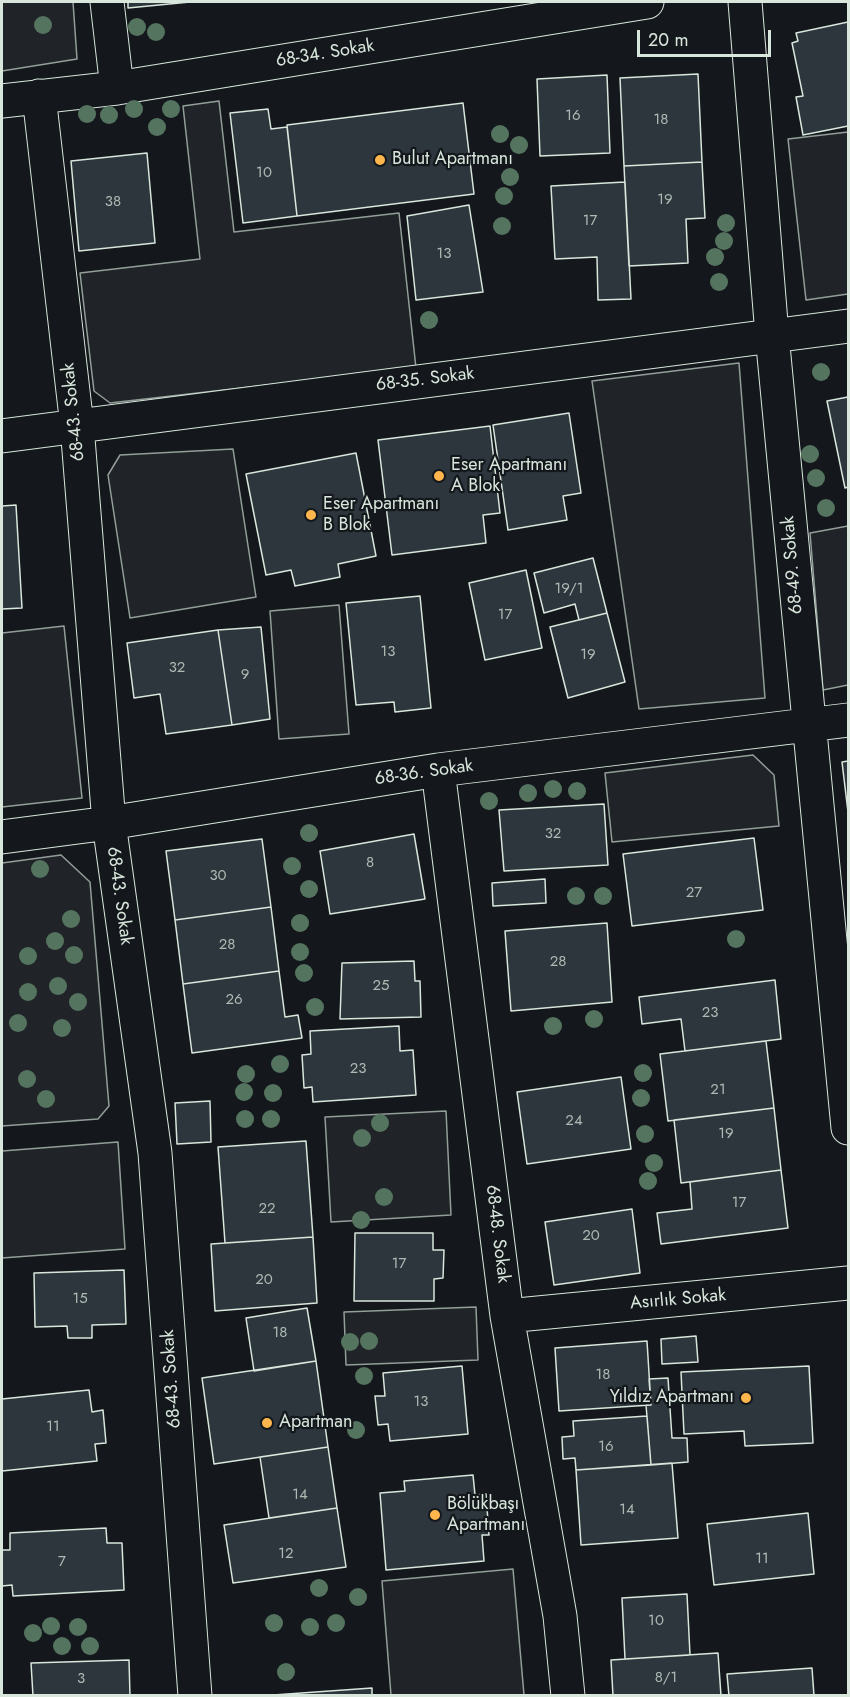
<!DOCTYPE html>
<html>
<head>
<meta charset="utf-8">
<style>
	body { margin:0 }
	#map { position:relative; width:850px; height:1697px; overflow:hidden; background:#14181c; font-family:Jost,sans-serif }
	canvas { display:block }
	.frame { position:absolute; inset:0; border:3px solid #d8e6dc; pointer-events:none }
	.scale { position:absolute; left:637px; top:30px; width:134px; height:27px; box-sizing:border-box; border:3px solid #d8e6dc; border-top:0; padding-left:8px; font-size:18px; line-height:21px; white-space:nowrap; color:#d8e6dc; -webkit-text-stroke:4px #14181c; paint-order:stroke }
</style>
</head>
<body>
<div id="map">
<canvas width="850" height="1697"></canvas>
<div class="frame"></div>
<div class="scale">20 m</div>
</div>
<script>
const g = document.querySelector('canvas').getContext('2d');
g.lineJoin = 'round';
function fill(path, color) { g.fillStyle = color; g.fill(path, 'evenodd'); }
function trace(path, color, width, dash) { g.strokeStyle = color; g.lineWidth = width; g.lineCap = dash ? 'butt' : 'round'; g.setLineDash(dash || []); g.stroke(path); }
function label(font, color, halo, rows, align = 'center') {
  g.font = font + ' Jost,sans-serif'; g.lineWidth = 4.5; g.setLineDash([]); g.textBaseline = 'middle'; g.strokeStyle = halo; g.fillStyle = color; for (const [text, x, y, turn = 0] of rows) {
    g.save(); g.translate(x, y); g.rotate((+turn || 0) * Math.PI / 180); g.textAlign = isNaN(turn) ? turn : align; if (halo) g.strokeText(text, 0, 0); g.fillText(text, 0, 0); g.restore();
  }
}
const green = new Path2D(`
	M2 2H73L77 59 2 71Z
	M219 101 234 232 399 213 416 368 110 403 94 391 80 273 200 259 183 106Z
	M848 132V294L806 300 788 139Z
	M739 363 765 698 639 709 592 381Z
	M233 449 256 597 130 618 108 475 120 455Z
	M848 526V685L823 690 810 533Z
	M339 605 349 734 279 739 270 611Z
	M64 626 82 798 2 807V633Z
	M753 755 774 775 779 826 612 842 605 773Z
	M61 855 90 882 109 1106 98 1119 2 1126V863Z
	M446 1111 451 1215 331 1222 325 1117Z
	M118 1142 125 1249 2 1258V1151Z
	M476 1307 478 1360 346 1365 344 1312Z
	M513 1569 524 1695H391L382 1581Z`);
fill(green, '#202428');
trace(green, '#939e99', 1.5);
const building = new Path2D(`
	M128 2H190L128 8Z
	M848 22V126L803 135 796 97 803 96 792 43 798 41 796 33Z
	M698 74 702 162 624 166 620 78Z
	M607 75 610 153 540 156 537 79Z
	M463 103 474 194 297 216 287 125Z
	M268 109 271 129 287 127 297 216 243 223 230 113Z
	M147 153 155 243 79 251 71 161Z
	M702 162 705 218 686 219 688 263 629 266 624 166Z
	M625 182 631 299 598 300 597 257 555 259 551 186Z
	M469 205 483 292 416 300 407 216Z
	M848 397V487L845 488 827 401Z
	M569 413 581 493 563 496 567 520 508 530 493 425Z
	M490 426 500 513 483 515 486 543 392 555 378 440Z
	M356 453 376 556 338 564 340 577 295 586 291 570 266 575 246 474Z
	M16 505 22 608 2 609V506Z
	M593 558 607 613 579 620 575 604 544 613 534 573Z
	M526 570 542 648 485 660 469 583Z
	M420 596 431 708 395 712 394 702 356 705 346 603Z
	M607 613 625 682 568 698 550 627Z
	M261 627 270 719 232 725 218 630Z
	M218 630 232 725 166 734 160 694 134 698 127 643Z
	M848 761V812L842 762Z
	M604 804 608 865 504 871 499 810Z
	M414 834 425 899 330 914 320 851Z
	M754 838 763 910 632 926 623 854Z
	M262 839 271 907 175 920 166 851Z
	M545 879 546 903 493 906 492 883Z
	M271 907 279 971 183 984 175 920Z
	M607 923 612 1002 511 1011 505 931Z
	M414 961 415 981H420L421 1017 340 1019 342 963Z
	M279 971 285 1017 298 1015 302 1038 192 1053 183 984Z
	M775 980 781 1039 685 1051 681 1019 642 1024 639 997Z
	M399 1026 400 1051 413 1050 416 1095 313 1102 312 1087 304 1088 302 1055 311 1054 310 1031Z
	M766 1041 774 1108 668 1121 660 1054Z
	M621 1077 631 1149 527 1164 517 1092Z
	M210 1101 211 1142 177 1144 175 1103Z
	M774 1108 781 1170 681 1183 674 1120Z
	M306 1141 313 1237 225 1243 218 1147Z
	M781 1170 788 1228 661 1244 657 1213 692 1209 690 1182Z
	M632 1209 640 1273 554 1285 545 1222Z
	M355 1233H433V1250H444L443 1278 434 1279V1301H354Z
	M313 1237 317 1303 215 1311 211 1244Z
	M124 1270 126 1324 92 1325V1338H68L67 1326 35 1327 34 1273Z
	M307 1308 316 1361 254 1371 246 1318Z
	M696 1336 698 1362 662 1364 661 1339Z
	M647 1341 651 1405 559 1411 555 1348Z
	M316 1361 328 1447 214 1464 202 1378Z
	M462 1366 468 1434 390 1441 388 1424 378 1425 375 1396H385L383 1373Z
	M809 1366 813 1443 745 1446 744 1431 684 1434 681 1372Z
	M668 1378 672 1438H687L688 1462 651 1465 646 1405H651L649 1379Z
	M89 1390 92 1412 103 1410 106 1443 95 1444 97 1461 2 1471V1399Z
	M647 1416 651 1465 576 1470 575 1458 563 1459 562 1437 574 1436 573 1421Z
	M328 1447 337 1508 269 1518 260 1457Z
	M672 1463 678 1538 581 1545 576 1470Z
	M473 1475 475 1495 486 1494 489 1535H482L484 1561 386 1570 380 1493 405 1491 404 1481Z
	M337 1508 346 1567 233 1583 224 1525Z
	M808 1513 814 1574 714 1585 707 1524Z
	M106 1528 107 1543H122L124 1590 13 1596 12 1585 2 1586V1550H10V1533Z
	M687 1594 690 1655 625 1659 622 1598Z
	M718 1653 721 1696H613L611 1660Z
	M129 1660 130 1696H33L31 1663Z
	M812 1668 814 1696H729L727 1674Z
	M372 1688V1696H259Z`);
fill(building, '#2c363c');
trace(building, '#d8e6dc', 1.5);
const minor = new Path2D(`
	M107 2 117 88
	M745 2 772 335 848 1128
	M39 96 77 426 109 823 155 1153 195 1696
	M2 101 117 88 647 2
	M2 436 848 326
	M438 770 507 1316 560 1616 568 1696
	M2 837 109 823 438 770 848 720
	M507 1316 848 1283`);
trace(minor, '#d8e6dc', 35);
trace(minor, '#14181c', 33);
g.fillStyle = '#55745f';
for (const [x, y] of [
	[43,25],
	[137,27],
	[156,32],
	[134,109],
	[171,109],
	[87,114],
	[109,115],
	[157,127],
	[500,134],
	[519,145],
	[510,177],
	[504,196],
	[726,223],
	[502,226],
	[724,241],
	[715,257],
	[719,282],
	[429,320],
	[821,372],
	[810,454],
	[816,478],
	[826,508],
	[553,789],
	[577,791],
	[528,793],
	[489,801],
	[309,833],
	[292,866],
	[40,869],
	[309,889],
	[576,896],
	[603,896],
	[71,919],
	[300,923],
	[736,939],
	[55,941],
	[300,952],
	[74,955],
	[28,956],
	[304,973],
	[58,986],
	[28,992],
	[78,1002],
	[315,1007],
	[594,1019],
	[18,1023],
	[553,1026],
	[62,1028],
	[280,1064],
	[643,1073],
	[246,1074],
	[27,1079],
	[244,1092],
	[273,1093],
	[641,1098],
	[46,1099],
	[245,1119],
	[271,1119],
	[380,1123],
	[645,1134],
	[362,1138],
	[654,1163],
	[648,1181],
	[384,1197],
	[361,1220],
	[369,1341],
	[350,1342],
	[364,1376],
	[356,1430],
	[319,1588],
	[358,1597],
	[274,1623],
	[336,1623],
	[51,1626],
	[78,1627],
	[310,1627],
	[33,1633],
	[62,1646],
	[90,1646],
	[286,1672]
]) { g.beginPath(); g.arc(x, y, 9, 0, 2 * Math.PI); g.fill(); }
for (const [x, y, r, color] of [
	[380,160,6,"#ffb74d"],
	[439,476,6,"#ffb74d"],
	[311,515,6,"#ffb74d"],
	[746,1398,6,"#ffb74d"],
	[267,1423,6,"#ffb74d"],
	[435,1515,6,"#ffb74d"]
]) { const dot = new Path2D(); dot.arc(x, y, r, 0, 2 * Math.PI); g.fillStyle = color; g.fill(dot); trace(dot, '#14181c', 2); }
label('15px', '#adbab4', null, [
	["16",573,116],
	["18",661,120],
	["10",264,173],
	["19",665,200],
	["38",113,202],
	["17",590,221],
	["13",444,254],
	["19/1",569,589],
	["17",505,615],
	["13",388,652],
	["19",588,655],
	["32",177,668],
	["9",245,675],
	["32",553,834],
	["8",370,863],
	["30",218,876],
	["27",694,893],
	["28",227,945],
	["28",558,962],
	["25",381,986],
	["26",234,1000],
	["23",710,1013],
	["23",358,1069],
	["21",718,1090],
	["24",574,1121],
	["19",726,1134],
	["17",739,1203],
	["22",267,1209],
	["20",591,1236],
	["17",399,1264],
	["20",264,1280],
	["15",80,1299],
	["18",280,1333],
	["18",603,1375],
	["13",421,1402],
	["11",53,1427],
	["16",606,1447],
	["14",300,1495],
	["14",627,1510],
	["12",286,1554],
	["11",762,1559],
	["7",62,1562],
	["10",656,1621],
	["8/1",666,1678],
	["3",81,1679]
]);
label('18px', '#d8e6dc', '#14181c', [
	["68-34. Sokak",325,54,-9],
	["68-35. Sokak",425,380,-7],
	["68-43. Sokak",74,412,-96],
	["68-49. Sokak",793,565,-95],
	["68-36. Sokak",424,773,-8],
	["68-43. Sokak",119,896,82],
	["68-48. Sokak",497,1234,83],
	["Asırlık Sokak",678,1300,-5],
	["68-43. Sokak",172,1379,-94]
]);
label('18px', '#d8e6dc', '#14181c', [
	["Bulut Apartmanı",392,160],
	["Eser Apartmanı",451,466],
	["A Blok",451,487],
	["Eser Apartmanı",323,505],
	["B Blok",323,526],
	["Yıldız Apartmanı",734,1398,"right"],
	["Apartman",279,1423],
	["Bölükbaşı",447,1505],
	["Apartmanı",447,1526]
], 'left');
</script>
</body>
</html>
